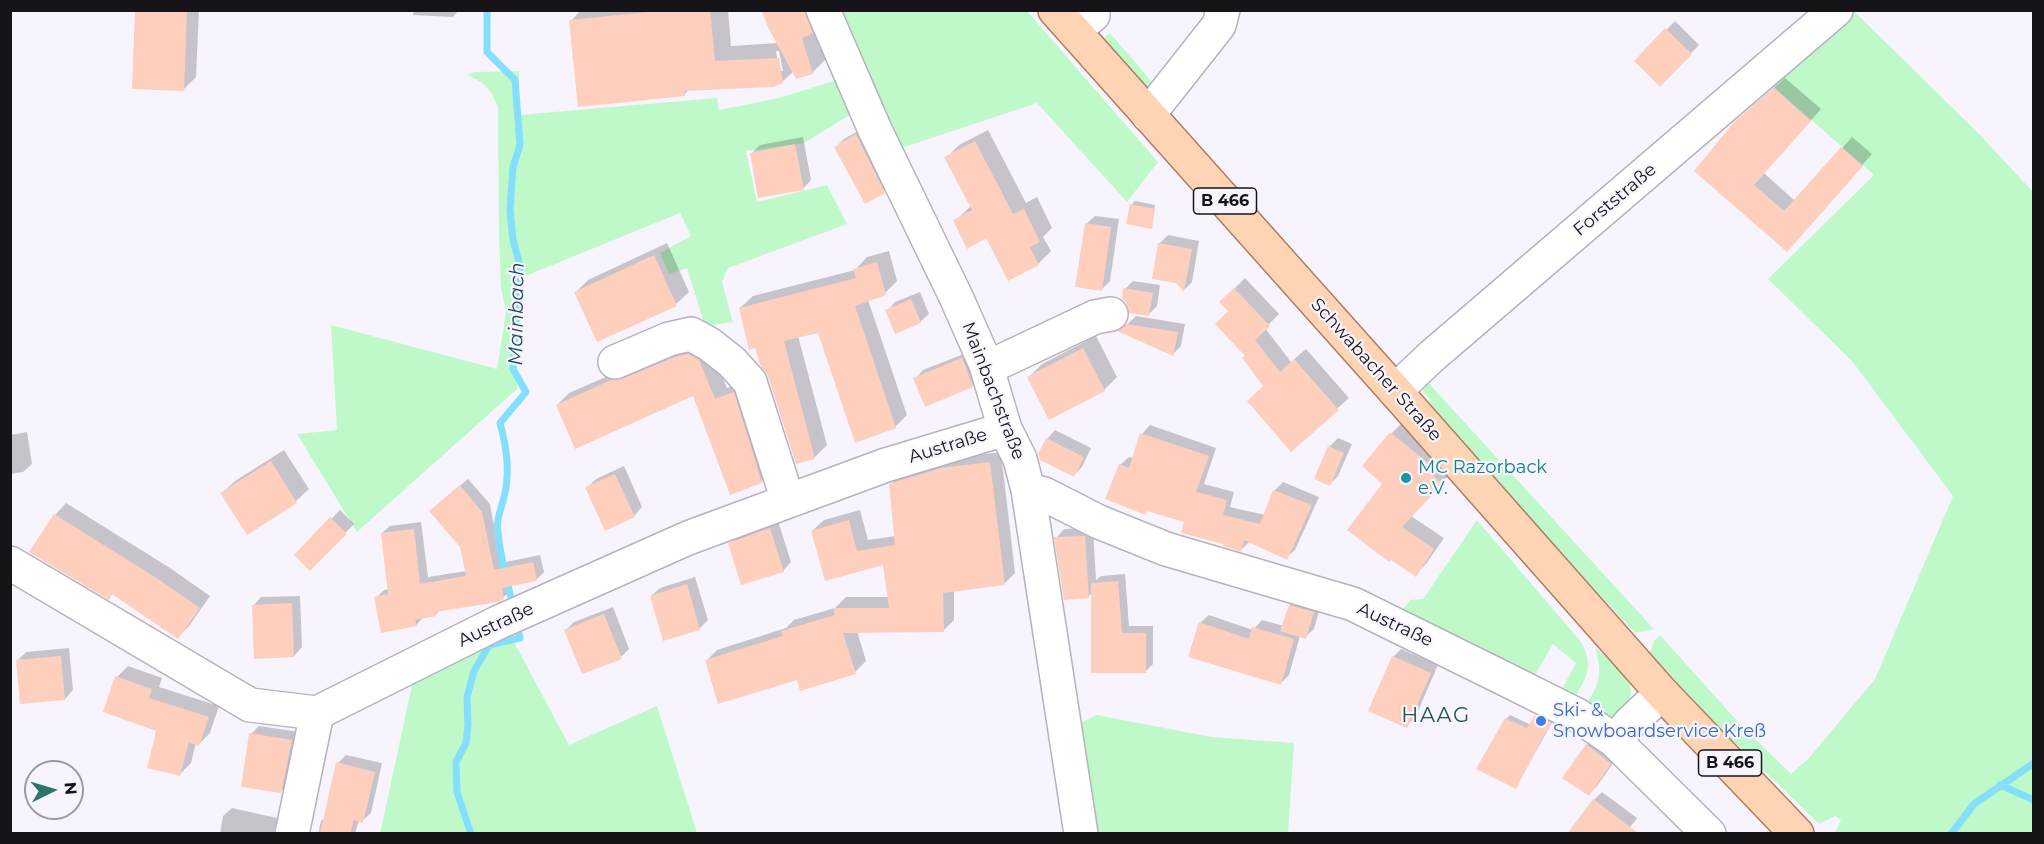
<!DOCTYPE html>
<html>
<head>
<meta charset="utf-8">
<style>
	body { margin:0 }
	#map { position:relative; width:2044px; height:844px; overflow:hidden; background:#f8f4fe; font-family:Montserrat,sans-serif }
	canvas { display:block }
	.frame { position:absolute; inset:0; border:12px solid #161419; pointer-events:none }
	.north { position:absolute; left:24px; top:760px; width:60px; height:60px; box-sizing:border-box; background:#f8f4fe; border:2px solid #9e9aa2; border-radius:50%; rotate:85deg; font-size:16px; font-weight:700; line-height:24px; text-align:center; color:#161419 }
	.north::after { content:''; display:block; margin:auto; width:21px; height:27px; background:#2d746c; clip-path:polygon(50% 0,100% 100%,50% 72%,0 100%) }
</style>
</head>
<body>
<div id="map">
<canvas width="2044" height="844"></canvas>
<div class="frame"></div>
<div class="north">N</div>
</div>
<script>
const g = document.querySelector('canvas').getContext('2d');
g.lineJoin = 'round';
function fill(path, color) { g.fillStyle = color; g.fill(path, 'evenodd'); }
function trace(path, color, width, dash) { g.strokeStyle = color; g.lineWidth = width; g.lineCap = dash ? 'butt' : 'round'; g.setLineDash(dash || []); g.stroke(path); }
function label(font, color, halo, rows, align = 'center') {
  g.font = font + ' Montserrat,sans-serif'; g.lineWidth = 4.5; g.setLineDash([]); g.textBaseline = 'middle'; g.strokeStyle = halo; g.fillStyle = color; for (const [text, x, y, turn = 0] of rows) {
    g.save(); g.translate(x, y); g.rotate((+turn || 0) * Math.PI / 180); g.textAlign = isNaN(turn) ? turn : align; if (halo) g.strokeText(text, 0, 0); g.fillText(text, 0, 0); g.restore();
  }
}
fill(new Path2D(`
	M835 11H1027L1158 162 1127 202 1037 103 895 150Z
	M1854 11 1980 135 2033 192V833H1835L1841 820 1835 816 1819 824 1718 726 1650 653 1654 641 1660 635 1739 723 1791 774 1809 758 1875 679 1953 496 1852 361 1768 279 1874 175 1766 80 1826 26Z
	M1110 33 1158 89 1150 96 1102 40Z
	M519 71V115L717 98 719 110 779 98 837 80 853 113 804 143 746 151 757 202 827 185 847 224 728 268 722 282 733 322 705 326 687 268 669 274 660 253 691 236 680 213 518 279 517 389 357 532 297 434 337 430 331 325 497 369 506 312 501 289 499 236 498 107C490 88 486 83 467 75L475 72Z
	M1422 376 1654 629 1635 633 1432 412 1429 398 1410 378Z
	M1477 520 1581 642C1596 669 1584 679 1572 704L1558 696 1576 663 1553 644 1532 680 1398 616 1410 600 1423 599Z
	M507 629 569 745 657 706 697 833 380 834 415 671Z
	M1595 647C1606 658 1620 669 1628 682 1638 698 1621 715 1607 718L1586 704C1601 682 1602 673 1595 647Z
	M1097 715 1211 737 1294 743 1288 833H1096L1083 741 1082 722Z`), '#bff9ca');
fill(new Path2D(`
	M136 10H199L196 77 184 89Z
	M414 10H459L453 17 413 15Z
	M581 10H728L731 46 778 43 763 10H825L828 57 812 73 794 71 782 82 689 89 684 95 571 21ZM776 51H779L783 71H779Z
	M1113 10H1159L1157 12Z
	M1675 21 1699 45 1660 85 1636 61Z
	M1785 78 1821 109 1764 173 1795 201 1852 137 1872 154 1797 239 1696 171 1746 112Z
	M865 127 892 183 884 191 836 147 844 139Z
	M988 130 1026 203 1037 197 1052 228 1043 237 1051 251 1038 264 1009 279 987 236 955 221 971 206 946 158 959 145Z
	M803 137 811 180 803 189 752 153 760 145Z
	M1135 201 1155 205 1151 225H1153L1151 227 1131 205Z
	M1095 216 1119 219 1110 281 1101 290 1086 224Z
	M1168 235 1199 241 1192 282 1184 290 1176 282 1159 244Z
	M667 243 689 292 676 304 598 340 576 292 588 280Z
	M889 251 897 281 885 293 868 300 907 415 895 427 819 331 798 336 827 445 814 458 769 376 740 308 753 296 855 270 867 257Z
	M1245 278 1279 314 1265 328 1291 362 1306 349 1349 398 1291 450 1265 385 1246 355 1230 311 1221 302Z
	M1133 281 1160 285 1157 306 1149 314 1127 301 1125 289Z
	M920 292 929 314 920 322 887 311 895 302Z
	M1136 316 1185 324 1181 346 1173 354 1120 331Z
	M1096 336 1117 377 1104 390 1050 418 1029 377 1042 364Z
	M688 345 711 348 727 388 745 381 774 469 762 481 731 493 694 394 557 405 569 393 624 369Z
	M971 351 981 378 972 386 915 379 923 370Z
	M1402 423 1452 472 1411 516 1444 538 1426 564 1415 575 1384 483 1392 433Z
	M1150 425 1216 448 1204 484 1234 492 1230 507 1265 515 1274 491 1283 482 1319 497 1295 550 1286 558 1250 541 1241 550 1186 520 1149 510 1145 513 1120 465 1129 457 1133 458 1142 434Z
	M1055 430 1091 448 1082 467 1074 475 1047 439Z
	M27 432 32 464 23 472 10 474V435Z
	M1338 438 1352 444 1338 476 1330 484 1316 478 1329 447Z
	M284 450 309 489 296 501 247 533 222 493 235 481Z
	M1001 452 1015 573 1004 584 954 590V620L943 631H857L866 661 855 672 798 678 706 661 717 650 786 628 794 620 835 608 846 597H889L884 563 826 580 812 531 824 520 860 510 868 540 896 536 891 484 902 473 953 458Z
	M624 466 642 507 634 516 587 488 596 479Z
	M468 479 490 504 501 563 540 555 544 572 536 580 510 585 511 590 503 598 440 610 435 615 424 617 416 625 376 598 384 590 389 589 382 533 390 526 421 522 428 577 466 571 462 547 439 503Z
	M66 503 170 568 210 596 189 626 178 637 113 593 109 598 55 515Z
	M340 510 354 524 310 569 296 555Z
	M778 521 791 562 783 571 730 544 738 535Z
	M1093 528 1096 580 1101 576 1125 574 1129 626H1153V664L1145 672 1093 592 1088 597 1056 538 1064 529Z
	M695 577 708 620 700 628 664 639 651 596 660 588Z
	M300 596 302 647 294 656 253 606 261 597Z
	M1298 597 1321 604 1314 629 1305 637 1300 636 1289 675 1281 683 1200 623 1209 615 1253 630 1262 620 1284 626 1290 605Z
	M613 607 629 649 621 657 566 630 574 622Z
	M69 648 73 690 65 699 18 660 26 652Z
	M1401 649 1438 665 1415 718 1406 726 1393 657Z
	M128 666 162 678 159 687 219 706 210 733 199 744 196 743 191 763 180 774 158 730 105 711 117 677Z
	M1540 712 1554 719 1516 787 1506 719 1510 715 1531 725Z
	M259 726 300 732 289 783 281 791 251 734Z
	M1595 736 1619 755 1597 786 1589 794 1564 777 1587 745Z
	M346 755 382 763 371 813 362 821 359 820 355 834H318L321 821 325 818 338 763Z
	M1602 792 1637 818 1625 834 1594 800Z
	M232 808 277 818 274 834H220L223 816Z`), '#0003');
trace(new Path2D(`
	M487 10V52L515 80 520 145 513 167 510 210 513 240 520 266 513 369 526 392 500 423C507 448 511 475 503 501 500 512 496 521 498 533 500 557 508 583 513 607
	M2000 785 2034 800
	M471 834 457 792 456 762 466 743 468 725 467 697 474 671 489 645 520 638 516 623
	M1951 834 1974 804 2034 763`), '#83dffc', 7);
fill(new Path2D(`
	M135 10H187L184 91 132 89Z
	M670 10H710L715 61 779 58 783 83 773 87 684 91 685 96 578 107 569 20Z
	M761 10H805L813 33 802 38 813 74 796 79 769 29Z
	M1665 28 1692 54 1660 87 1634 61Z
	M1774 88 1811 121 1754 185 1784 211 1841 147 1863 166 1787 252 1694 171 1734 122Z
	M856 134 885 193 865 204 834 147Z
	M975 141 1013 214 1024 209 1040 242 1030 247 1039 265 1008 281 986 238 967 249 953 220 972 210 944 157Z
	M795 144 804 190 758 198 750 153Z
	M1130 204 1155 209 1152 229 1126 224Z
	M1085 223 1111 227 1102 291 1075 287Z
	M1158 243 1192 249 1184 292 1176 283 1152 279Z
	M654 255 677 306 597 342 574 292Z
	M877 262 886 295 855 306 896 428 855 443 818 333 784 341 815 459 796 464 768 376 760 365 755 348 749 350 739 308 856 278 853 269Z
	M1123 288 1153 293 1149 316 1129 313 1126 302 1122 299Z
	M1234 288 1270 326 1255 340 1280 372 1294 359 1339 410 1291 452 1247 401 1263 386 1242 358 1245 356 1215 324 1228 311 1219 302Z
	M911 299 921 323 895 334 885 310Z
	M1126 324 1178 332 1173 356 1117 331Z
	M1083 348 1105 391 1049 420 1027 377Z
	M688 354 699 360 715 399 734 392 762 483 730 495 693 396 575 449 556 405 611 380 622 379 675 357Z
	M962 358 973 387 925 407 913 378Z
	M1390 432 1433 467 1429 472 1443 484 1402 527 1434 549 1416 577 1391 560 1389 562 1347 530 1382 484 1362 466Z
	M1140 433 1209 456 1196 492 1227 500 1223 515 1260 524 1273 490 1312 505 1287 560 1244 540 1241 552 1223 546V544L1181 533 1184 522 1147 511 1146 515 1105 499 1119 464 1129 468Z
	M1046 438 1084 457 1074 477 1040 460 1038 454Z
	M1328 446 1344 453 1330 486 1314 479Z
	M271 461 297 503 247 535 220 493Z
	M990 462 1005 585 943 593 944 632 843 633 856 674 800 691 797 680 718 704 705 660 783 636 781 631 835 615 833 608H889L883 565 825 581 811 531 849 520 857 551 895 545 889 484 941 468Z
	M615 474 635 517 605 531 585 487Z
	M460 485 482 512 494 570 533 562 537 581 502 588 504 599 498 602 435 612 436 616 415 620 417 626 381 633 374 597 388 594 381 533 414 529 420 584 466 576 460 547 429 511Z
	M54 514 158 579 200 608 178 639 112 594 109 600 29 552Z
	M330 517 347 534 310 571 294 555Z
	M770 528 784 572 741 585 728 543Z
	M1085 536 1089 598 1064 600 1054 537Z
	M1118 581 1122 633H1146V673H1091V583Z
	M687 584 700 630 663 641 650 596Z
	M292 603 294 657 254 659 252 605Z
	M1289 605 1314 612 1306 639 1280 631Z
	M604 614 622 659 582 674 564 630Z
	M1199 622 1249 639 1252 627 1294 639 1281 685 1188 657Z
	M61 656 65 700 20 704 16 660Z
	M1392 656 1431 673 1407 728 1368 711Z
	M115 676 152 689 149 698 209 717 199 746 189 742 180 776 147 768 156 731 103 712Z
	M1535 715 1552 723 1544 735 1516 789 1476 769 1505 718 1527 728Z
	M249 733 292 740 281 793 241 787Z
	M1586 744 1611 764 1589 796 1562 778Z
	M336 762 375 772 363 823 354 820 350 834H320Z
	M1593 799 1639 834H1567Z`), '#fdcfbc');
const minor = new Path2D(`
	M823 10 875 130 957 299 986 365 1005 429 1020 459 1028 490 1081 834
	M1074 31 1093 15V10
	M1148 115 1219 25 1223 10
	M615 362 669 339 691 334 709 344 732 362 750 382 788 501
	M987 368 1095 317 1111 314
	M1395 391 1432 356 1836 10
	M1028 490 1044 494 1099 522 1166 549 1353 604 1505 679 1577 715 1615 741 1709 834
	M10 563 250 705 317 713 497 623 688 538 886 465 1005 429
	M1615 741 1630 723 1662 693
	M292 834 317 713`);
const major = new Path2D(`
	M1055 10 1395 391 1662 693 1797 834`);
trace(minor, '#b7b1c0', 36);
trace(major, '#ad7e5f', 36);
trace(minor, '#fff', 33);
trace(major, '#fed4b5', 33);
for (const [x, y, r, color] of [
	[1406,478,6,"#0f9aa8"],
	[1541,721,6,"#3f7fe0"]
]) { const dot = new Path2D(); dot.arc(x, y, r, 0, 2 * Math.PI); g.fillStyle = color; g.fill(dot); trace(dot, '#f8f4fe', 2); }
for (const [x, y, w] of [
	[1225,201,63],
	[1730,763,63]
]) { const box = new Path2D(); box.roundRect(x - w / 2, y - 13, w, 26, 4.5); g.fillStyle = '#f8f4fe'; g.fill(box); trace(box, '#161419', 1.5); }
label('bold 16px', '#161419', null, [
	["B 466",1225,201],
	["B 466",1730,763]
]);
label('18px', '#161419', '#f8f4fe', [
	["Forststraße",1615,200,-40],
	["Schwabacher Straße",1376,370,48],
	["Mainbachstraße",993,391,69],
	["Austraße",948,446,-17],
	["Austraße",496,625,-25],
	["Austraße",1395,625,25]
]);
label('18px', '#0d838f', '#f8f4fe', [
	["MC Razorback",1418,468],
	["e.V.",1418,489]
], 'left');
label('18px', '#366cbe', '#f8f4fe', [
	["Ski- &",1553,711],
	["Snowboardservice Kreß",1553,732]
], 'left');
label('italic 20px', '#1f4855', '#f8f4fe', [
	["Mainbach",517,314,-89]
]);
g.letterSpacing = '1.5px';
label('21px', '#1b554e', '#f8f4fe', [
	["HAAG",1436,716]
]);
g.letterSpacing = '0px';
</script>
</body>
</html>
